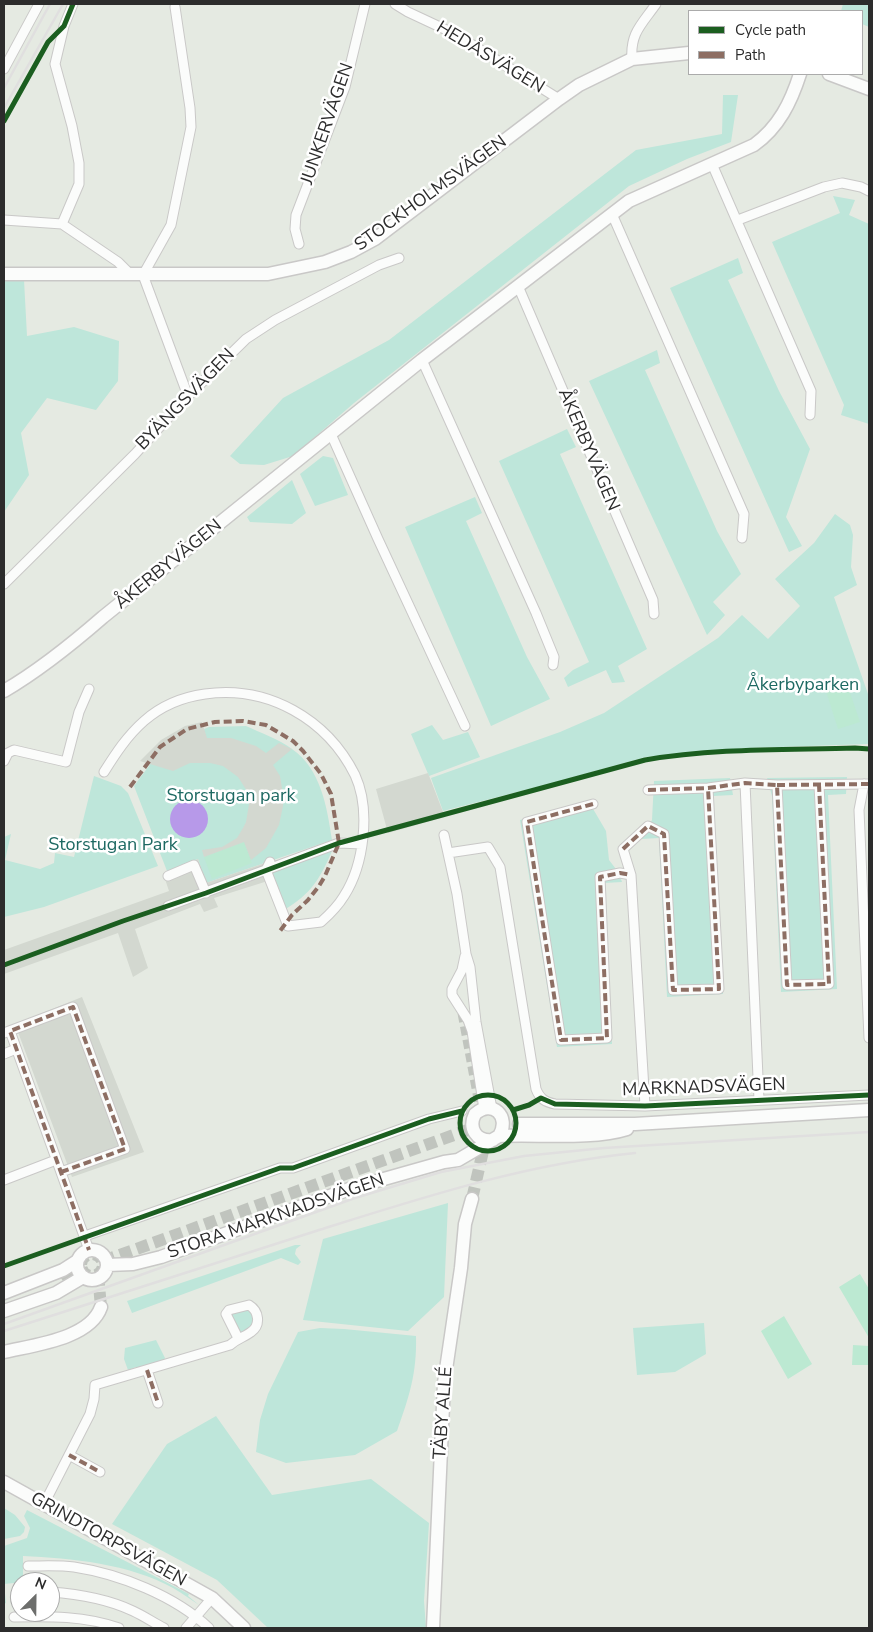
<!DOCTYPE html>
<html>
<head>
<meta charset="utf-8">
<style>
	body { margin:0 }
	#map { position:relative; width:873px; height:1632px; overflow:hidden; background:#e5eae2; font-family:"Nunito Sans",sans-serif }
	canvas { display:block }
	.frame { position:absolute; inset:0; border:5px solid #2c2c2c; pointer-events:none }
	.legend { position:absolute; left:688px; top:10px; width:175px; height:65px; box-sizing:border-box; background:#fff; border:1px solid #ababab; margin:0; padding:6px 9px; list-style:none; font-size:15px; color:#2c2c2c }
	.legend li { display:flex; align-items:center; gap:10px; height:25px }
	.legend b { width:25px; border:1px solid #ababab }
	.north { position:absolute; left:10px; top:1572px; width:50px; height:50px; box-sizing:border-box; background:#fff; border:1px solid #ababab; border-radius:50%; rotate:23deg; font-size:14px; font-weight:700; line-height:20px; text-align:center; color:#2c2c2c }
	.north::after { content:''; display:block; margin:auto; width:18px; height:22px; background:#6d6e6c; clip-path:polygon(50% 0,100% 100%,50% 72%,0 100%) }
</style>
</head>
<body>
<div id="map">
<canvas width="873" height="1632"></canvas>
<div class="frame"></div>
<ul class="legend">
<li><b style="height:6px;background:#1b5e20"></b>Cycle path</li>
<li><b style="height:6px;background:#8d6e63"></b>Path</li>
</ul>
<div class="north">N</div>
</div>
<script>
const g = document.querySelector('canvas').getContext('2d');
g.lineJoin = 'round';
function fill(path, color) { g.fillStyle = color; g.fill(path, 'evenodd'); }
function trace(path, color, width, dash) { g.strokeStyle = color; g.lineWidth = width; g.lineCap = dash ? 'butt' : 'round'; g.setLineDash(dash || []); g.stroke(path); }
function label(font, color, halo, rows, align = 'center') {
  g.font = font + ' "Nunito Sans",sans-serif'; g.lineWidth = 5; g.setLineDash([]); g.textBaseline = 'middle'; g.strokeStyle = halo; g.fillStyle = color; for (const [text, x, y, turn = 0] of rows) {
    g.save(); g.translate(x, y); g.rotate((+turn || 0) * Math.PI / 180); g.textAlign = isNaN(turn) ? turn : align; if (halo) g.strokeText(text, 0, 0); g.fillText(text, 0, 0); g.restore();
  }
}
fill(new Path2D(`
	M843 4H869V27L862 24V11H841Z
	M723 95H738L731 142 687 159 629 186 354 403 293 456 264 465 240 464 230 456 283 398 389 340 636 150 722 134Z
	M833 196 855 200 849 215 869 224V424L841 415 844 405 772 242 840 213Z
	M738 258 743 273 728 280 779 391 810 449 786 517 802 546 789 552 670 288Z
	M4 280H24L27 336 74 327 119 341 118 381 96 410 47 398 21 433 29 475 4 512Z
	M657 350 660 363 645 370 717 531 741 574 713 602 725 615 707 635 589 381Z
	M567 429 576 447 560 454 647 649 618 666 625 682 612 683 606 670 568 687 564 678 573 670 589 662 499 461Z
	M323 456 333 458 348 495 315 506 300 474Z
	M292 480 306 513 292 524 250 522 247 517Z
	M475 497 482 513 466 521 527 657 550 699 491 726 405 527Z
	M835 514 850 525 853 535 851 567 857 585 834 597 868 694 869 744 750 748 646 757 545 785 443 811 431 778 560 732 604 713 718 638 742 615 768 639 800 606 775 579 814 543Z
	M432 725 443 740 468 732 480 757 429 776 411 734Z
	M246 726C261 733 279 739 292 749 321 769 327 807 332 840L206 883 198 859 167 871 134 786 157 755 180 739 209 727Z
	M94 776 121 786 128 793 158 866 44 907 4 917V837L11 834 5 860 40 869 54 863 55 853 74 857Z
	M847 777 846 794 828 795 837 989 781 992 772 796 767 778Z
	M730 778 733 795 713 796 723 994 667 997 659 838 641 839 652 820 654 781Z
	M589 802 606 831 609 860 619 873 622 882 604 883 612 1044 557 1047 520 820Z
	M332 851C320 879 311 894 284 910L272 871Z
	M448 1203 444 1297 408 1331 303 1320 323 1239Z
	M295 1245H301L296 1249 295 1254 301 1262 298 1265 281 1258 132 1313 127 1301Z
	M251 1309C259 1325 251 1328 238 1335L230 1314 232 1312Z
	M704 1323 706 1354 675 1372 637 1375 633 1328Z
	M320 1328 344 1329 416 1336C417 1374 409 1397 397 1431L355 1455 286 1463 256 1452 260 1420 268 1394 298 1332Z
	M156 1340 165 1358 163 1363 142 1370 136 1367 128 1370 124 1359 125 1348Z
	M216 1416 272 1495 371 1479 429 1523 424 1601 426 1628H268L217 1580 112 1524 167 1444Z
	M4 1501V1508L15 1515 25 1527 24 1532 20 1536 4 1539Z
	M27 1510 189 1594 188 1596 199 1605C190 1599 182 1593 173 1588 130 1564 71 1558 23 1556V1582L4 1584 6 1603 4 1604V1546L27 1538 30 1528 24 1516Z`), '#bee6da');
fill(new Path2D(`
	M846 681 860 722 838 729 825 688Z
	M244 842 252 863 212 879 204 857Z
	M860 1274 869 1289V1338L839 1287Z
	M784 1316 812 1364 788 1379 761 1331Z
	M853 1345 869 1346V1365H852Z`), '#bce9d2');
fill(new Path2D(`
	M202 722 207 738H231L256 746 266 753 279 743 292 749 273 765 280 776 283 794V806L279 825 266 848 251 860 244 842 204 857 202 850 222 847 237 838 243 828 246 822 249 804 247 791 238 777 223 766 210 763H190L173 771 140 761 161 740 185 726Z
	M428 773 445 817 388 833 376 789Z
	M198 859 206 883 268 862 274 879 214 898 218 907 204 912 200 904 135 929 148 968 133 977 118 933 4 974V950L169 891 163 873H167Z
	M82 997 144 1152 72 1177 15 1024Z`), '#d3d8d0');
fill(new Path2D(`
	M170 819a19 19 0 1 1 38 0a19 19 0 1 1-38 0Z`), '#b799e9');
trace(new Path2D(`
	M462 1013 481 1115`), '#c0c4be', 9, [9, 4.5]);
trace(new Path2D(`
	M472 1199 486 1138
	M81 1265a11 11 0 1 1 22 0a11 11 0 1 1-22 0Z
	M103 1261 476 1127
	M98 1274 101 1307
	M63 1281 82 1268`), '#c0c4be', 12, [12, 6]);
const street = new Path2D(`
	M395 4 408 12 455 34 559 99
	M175 7 190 108 191 127 171 225 143 275 188 396
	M632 59C630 33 642 24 656 4
	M4 69 39 4
	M712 164 811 391 810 415
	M612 214 744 514 742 538
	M4 220 62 224 118 262 131 275
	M738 220 824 187 842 183 861 187 869 191
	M62 224 79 184V163L72 126 55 64 64 26 73 4
	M299 244 295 229 296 215 345 87 365 4
	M518 286 653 600 654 614
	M422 360 536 613 554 657 553 665
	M331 434 378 539 465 726
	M4 584 135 454 188 396 246 339 275 320 379 265 399 258
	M4 761 8 753 14 750 66 762 79 712 89 689
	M104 772C116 753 127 736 144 721 161 706 183 697 205 694 268 685 327 719 355 775 371 810 364 865 344 896 338 906 330 914 321 922L288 926 266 870 270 862
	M745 783 759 1100
	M864 784 859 810 869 1038
	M777 785 869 784
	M648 790 708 788 745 783 777 785 787 985 829 984 819 785
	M593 804 527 822 561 1040 607 1038 600 877 620 873 631 875
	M444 835 457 894 466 954 470 967 476 1022 492 1109
	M448 853 488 847 500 867 536 1089C540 1099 545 1102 555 1104L645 1106 869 1095
	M168 876 194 865 206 893
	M168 906 339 843 362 844
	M465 956 462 970 452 989V995L468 1020 472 1031 484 1109
	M10 1031 89 1250
	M4 1033 73 1007 125 1149 61 1172
	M4 1054 16 1049
	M645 1106 631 875 623 849 648 826 664 834 673 990 719 989 708 788
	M4 1180 56 1160
	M85 1236 280 1168H293L429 1119 462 1111
	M147 1370 158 1403
	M69 1455 100 1472
	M44 1504 90 1414 94 1399 95 1385 230 1345C238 1338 243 1338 251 1332 261 1325 259 1311 249 1305L229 1310 226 1314 238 1338
	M28 1566C43 1566 59 1565 74 1567 120 1574 175 1596 209 1628
	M50 1592C78 1594 108 1599 133 1611 144 1616 154 1623 164 1628
	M14 1617C49 1616 86 1616 119 1628
	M186 1628 212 1598`);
const secondary = new Path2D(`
	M829 74 869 89
	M4 274H268L325 262 351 252 375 239 559 99 579 85 632 59 689 53
	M4 691C40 670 72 644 103 617L422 360 629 201 754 145C779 127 791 102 800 74
	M519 1124H635L869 1110
	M499 1136C537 1134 592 1140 627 1129
	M77 1265a15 15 0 1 1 30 0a15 15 0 1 1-30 0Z
	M107 1265 133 1264 161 1257 352 1188 444 1162 458 1160 499 1136C511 1116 492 1099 475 1114 468 1128 476 1142 493 1140
	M4 1293 63 1270 77 1261
	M4 1311 56 1293 83 1277
	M4 1352C33 1345 90 1339 101 1307
	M4 1482 212 1598 244 1628
	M433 1628 444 1383 461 1268 465 1224 472 1199`);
trace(street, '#c9c8c7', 11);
trace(secondary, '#c9c8c7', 15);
trace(street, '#fbfcfb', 9);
trace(secondary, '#fbfcfb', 12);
trace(new Path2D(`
	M4 88 50 4
	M4 108 63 4
	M4 1324 355 1198 441 1172 524 1156 604 1148 869 1132
	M4 1331C108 1297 212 1264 316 1231 421 1198 525 1164 635 1153`), '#e0dfdf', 2.5);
trace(new Path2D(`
	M777 785 869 784
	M130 787 160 747 187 729 215 722 243 721 266 725 293 741 303 751 321 774 331 794 339 843 325 876 319 886 308 900 292 915 280 931
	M648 790 708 788 745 783 777 785 787 985 829 984 819 785
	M593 804 527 822 561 1040 607 1038 600 877 620 873 631 875
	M623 849 648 826 664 834 673 990 719 989 708 788
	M61 1172 125 1149 73 1007 10 1031 89 1250
	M147 1370 158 1403
	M69 1455 100 1472`), '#8d6e63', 4, [8, 4]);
trace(new Path2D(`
	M4 121 48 42 64 26 73 4
	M4 965 123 921 206 893 339 843 645 760C714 748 785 750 855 748L869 749
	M460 1123a28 28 0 1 1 56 0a28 28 0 1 1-56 0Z
	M513 1110 529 1105 541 1098 555 1104 645 1106 869 1095
	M4 1266 280 1168H293L429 1119 462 1111`), '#1b5e20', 5);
label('18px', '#2c2c2c', '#fff', [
	["HEDÅSVÄGEN",490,58,31],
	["JUNKERVÄGEN",328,124,-71],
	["STOCKHOLMSVÄGEN",431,194,-36],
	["BYÄNGSVÄGEN",186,400,-46],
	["ÅKERBYVÄGEN",588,450,67],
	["ÅKERBYVÄGEN",169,565,-39],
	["MARKNADSVÄGEN",704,1088,-2],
	["STORA MARKNADSVÄGEN",276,1217,-19],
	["TÄBY ALLÉ",444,1413,-86],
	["GRINDTORPSVÄGEN",108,1540,29]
]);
label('18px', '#1d6962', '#fff', [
	["Åkerbyparken",803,686],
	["Storstugan park",231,797],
	["Storstugan Park",113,846]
]);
</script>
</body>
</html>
